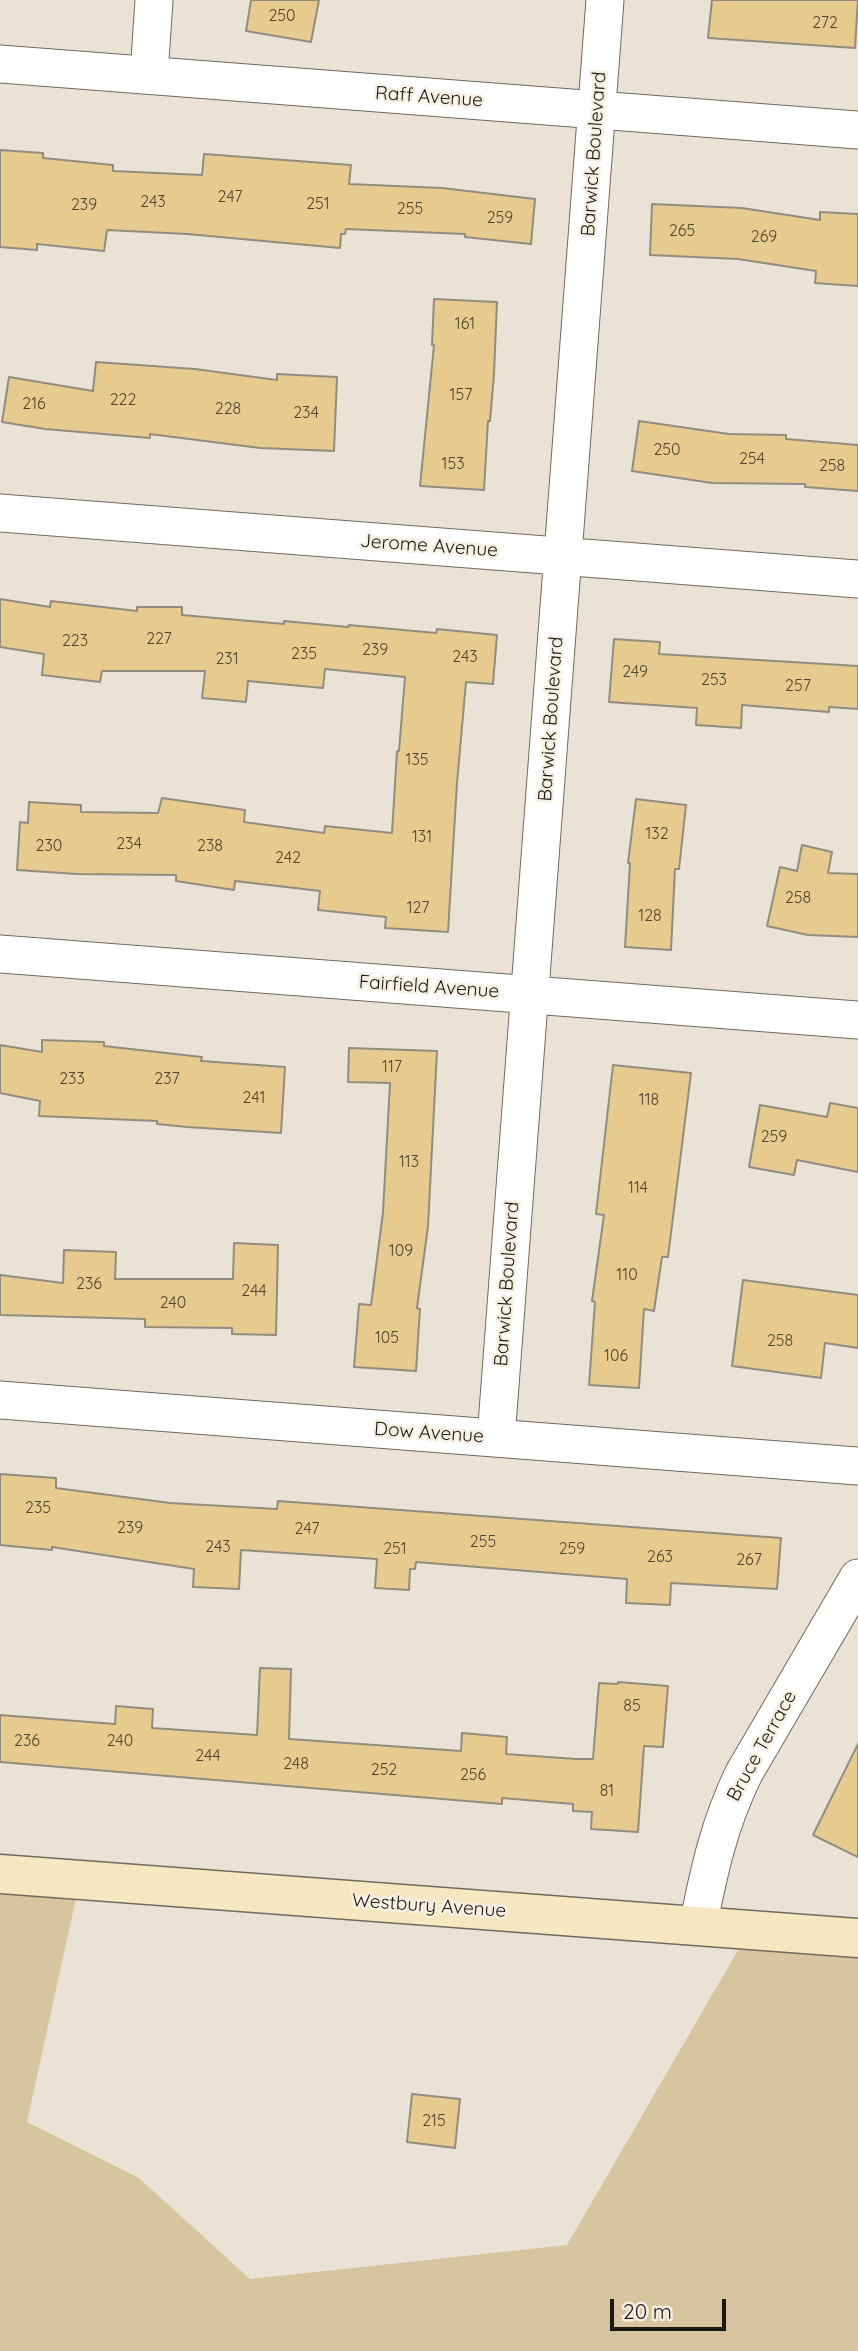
<!DOCTYPE html>
<html>
<head>
<meta charset="utf-8">
<style>
	body { margin:0 }
	#map { position:relative; width:858px; height:2351px; overflow:hidden; background:#eae3d5; font-family:Quicksand,sans-serif }
	canvas { display:block }
	.scale { position:absolute; left:610px; top:2299px; width:116px; height:32px; box-sizing:border-box; border:4px solid #1b1914; border-top:0; padding-left:9px; font-size:21px; line-height:24px; white-space:nowrap; color:#1b1914; -webkit-text-stroke:5px #f7f0e2; paint-order:stroke }
</style>
</head>
<body>
<div id="map">
<canvas width="858" height="2351"></canvas>
<div class="scale">20 m</div>
</div>
<script>
const g = document.querySelector('canvas').getContext('2d');
g.lineJoin = 'round';
function fill(path, color) { g.fillStyle = color; g.fill(path, 'evenodd'); }
function trace(path, color, width, dash) { g.strokeStyle = color; g.lineWidth = width; g.lineCap = dash ? 'butt' : 'round'; g.setLineDash(dash || []); g.stroke(path); }
function label(font, color, halo, rows, align = 'center') {
  g.font = font + ' Quicksand,sans-serif'; g.lineWidth = 5; g.setLineDash([]); g.textBaseline = 'middle'; g.strokeStyle = halo; g.fillStyle = color; for (const [text, x, y, turn = 0] of rows) {
    g.save(); g.translate(x, y); g.rotate((+turn || 0) * Math.PI / 180); g.textAlign = isNaN(turn) ? turn : align; if (halo) g.strokeText(text, 0, 0); g.fillText(text, 0, 0); g.restore();
  }
}
fill(new Path2D(`
	M0 1885 78 1889 27 2122 139 2178 250 2279 567 2245 745 1938 858 1947V2351H0Z`), '#d7c5a0');
const building = new Path2D(`
	M251 0H319L311 42 246 31Z
	M712 0H858L855 48 708 38Z
	M0 150 43 153V158L113 165V171L202 175 204 154 351 165 349 184 442 188 535 199 531 244 465 237V234L346 229 345 234H341L340 248 187 234 107 230 104 251 37 244V250L0 247Z
	M652 204 742 208 820 220V212L858 214V286L815 283 816 271 738 259 650 255Z
	M434 299 497 302 494 374 490 421H488L484 490 420 486 434 345H432Z
	M96 362 195 369 277 380V374L337 377 334 451 260 448 150 434V438L45 429 2 422 9 377 93 391Z
	M639 421 729 434 786 435V439L858 445V491L805 487V484L712 483 632 471Z
	M0 599 50 607 51 601 137 611V607H182V615L284 624V621L348 627 349 625 436 633 437 629 497 635 493 684 466 682 457 783 448 932 385 928 386 917 318 910 320 891 235 881 234 890 176 881V875L77 874 17 870 20 822 28 823 29 802 81 805V812L158 813 162 798 245 810 244 822 324 833 325 826 392 833 397 751H399L405 677 325 669 323 688 248 681 246 702 202 698 205 671H102L100 682 42 675 44 654 0 647Z
	M614 639 660 642 659 654 858 666V709L829 707V712L742 705 741 728 696 725 697 708 609 702Z
	M636 799 686 805 679 869H675L671 950 625 947 630 863H628Z
	M802 845 832 852 828 873 858 874V937L808 935 767 926 780 867 797 871Z
	M42 1040 104 1042V1046L202 1057 201 1061 285 1067 281 1133 187 1127 157 1124V1121L39 1116 40 1101 0 1093V1045L42 1052Z
	M349 1048 437 1051 428 1226 417 1308 420 1309 416 1371 354 1367 359 1304 371 1305 383 1212 390 1083 348 1082Z
	M613 1065 691 1073 668 1257H662L654 1311 644 1309 639 1388 589 1385 595 1302 592 1301 604 1215 596 1214Z
	M830 1103 858 1108V1172L797 1160 794 1175 749 1167 760 1105 827 1117Z
	M234 1243 278 1245 276 1335 232 1334V1328L145 1327V1319L0 1315V1275L63 1283 64 1250 116 1252 115 1279H233Z
	M743 1280 858 1295V1348L825 1343 821 1378 732 1366Z
	M0 1474 56 1478V1488L170 1503 277 1509 278 1501 781 1538 777 1589 671 1583 670 1605 626 1603 627 1579 416 1562 415 1569H410L409 1590 375 1588 377 1559 241 1550 239 1589 193 1587 194 1569 52 1547V1550L0 1545Z
	M260 1668 291 1669 289 1739 461 1751 462 1733 507 1737 506 1754 576 1759H593L599 1683 618 1684V1682L668 1686 663 1747 644 1746 638 1832 591 1829 592 1812 573 1811V1804L502 1798V1804L0 1762V1715L115 1724 116 1706 153 1709 152 1728 257 1735Z
	M858 1744V1857L813 1835Z
	M412 2094 460 2099 455 2148 407 2142Z`);
fill(building, '#e7ca8e');
trace(building, '#928c80', 2);
const street = new Path2D(`
	M0 64 858 130
	M149 75 154 0
	M0 513 858 579
	M0 954 858 1020
	M0 1400 858 1466
	M496 1438 605 0
	M698 1926C709 1871 719 1824 744 1773L858 1578`);
const secondary = new Path2D(`
	M0 1874 858 1938`);
trace(street, '#706a5e', 39);
trace(secondary, '#706a5e', 41);
trace(street, '#fff', 37);
trace(secondary, '#f6e7c1', 38);
label('16px', '#4e4532', null, [
	["250",282,16],
	["272",825,23],
	["247",230,197],
	["243",153,202],
	["251",318,204],
	["239",84,205],
	["255",410,209],
	["259",500,218],
	["265",682,231],
	["269",764,237],
	["161",465,324],
	["157",461,395],
	["222",123,400],
	["216",34,404],
	["228",228,409],
	["234",306,413],
	["250",667,450],
	["254",752,459],
	["153",453,464],
	["258",832,466],
	["227",159,639],
	["223",75,641],
	["239",375,650],
	["235",304,654],
	["243",465,657],
	["231",227,659],
	["249",635,672],
	["253",714,680],
	["257",798,686],
	["135",417,760],
	["132",657,834],
	["131",422,837],
	["234",129,844],
	["230",49,846],
	["238",210,846],
	["242",288,858],
	["258",798,898],
	["127",418,908],
	["128",650,916],
	["117",392,1067],
	["233",72,1079],
	["237",167,1079],
	["241",254,1098],
	["118",649,1100],
	["259",774,1137],
	["113",409,1162],
	["114",638,1188],
	["109",401,1251],
	["110",627,1275],
	["236",89,1284],
	["244",254,1291],
	["240",173,1303],
	["105",387,1338],
	["258",780,1341],
	["106",616,1356],
	["235",38,1508],
	["239",130,1528],
	["247",307,1529],
	["255",483,1542],
	["243",218,1547],
	["251",395,1549],
	["259",572,1549],
	["263",660,1557],
	["267",749,1560],
	["85",632,1706],
	["236",27,1741],
	["240",120,1741],
	["244",208,1756],
	["248",296,1764],
	["252",384,1770],
	["256",473,1775],
	["81",607,1791],
	["215",434,2121]
]);
label('19px', '#1b1914', '#f7f0e2', [
	["Raff Avenue",429,97,4],
	["Barwick Boulevard",594,154,-86],
	["Jerome Avenue",429,546,4],
	["Barwick Boulevard",551,719,-86],
	["Fairfield Avenue",429,987,4],
	["Barwick Boulevard",507,1284,-86],
	["Dow Avenue",429,1433,4],
	["Bruce Terrace",762,1746,-61],
	["Westbury Avenue",429,1906,4]
]);
</script>
</body>
</html>
